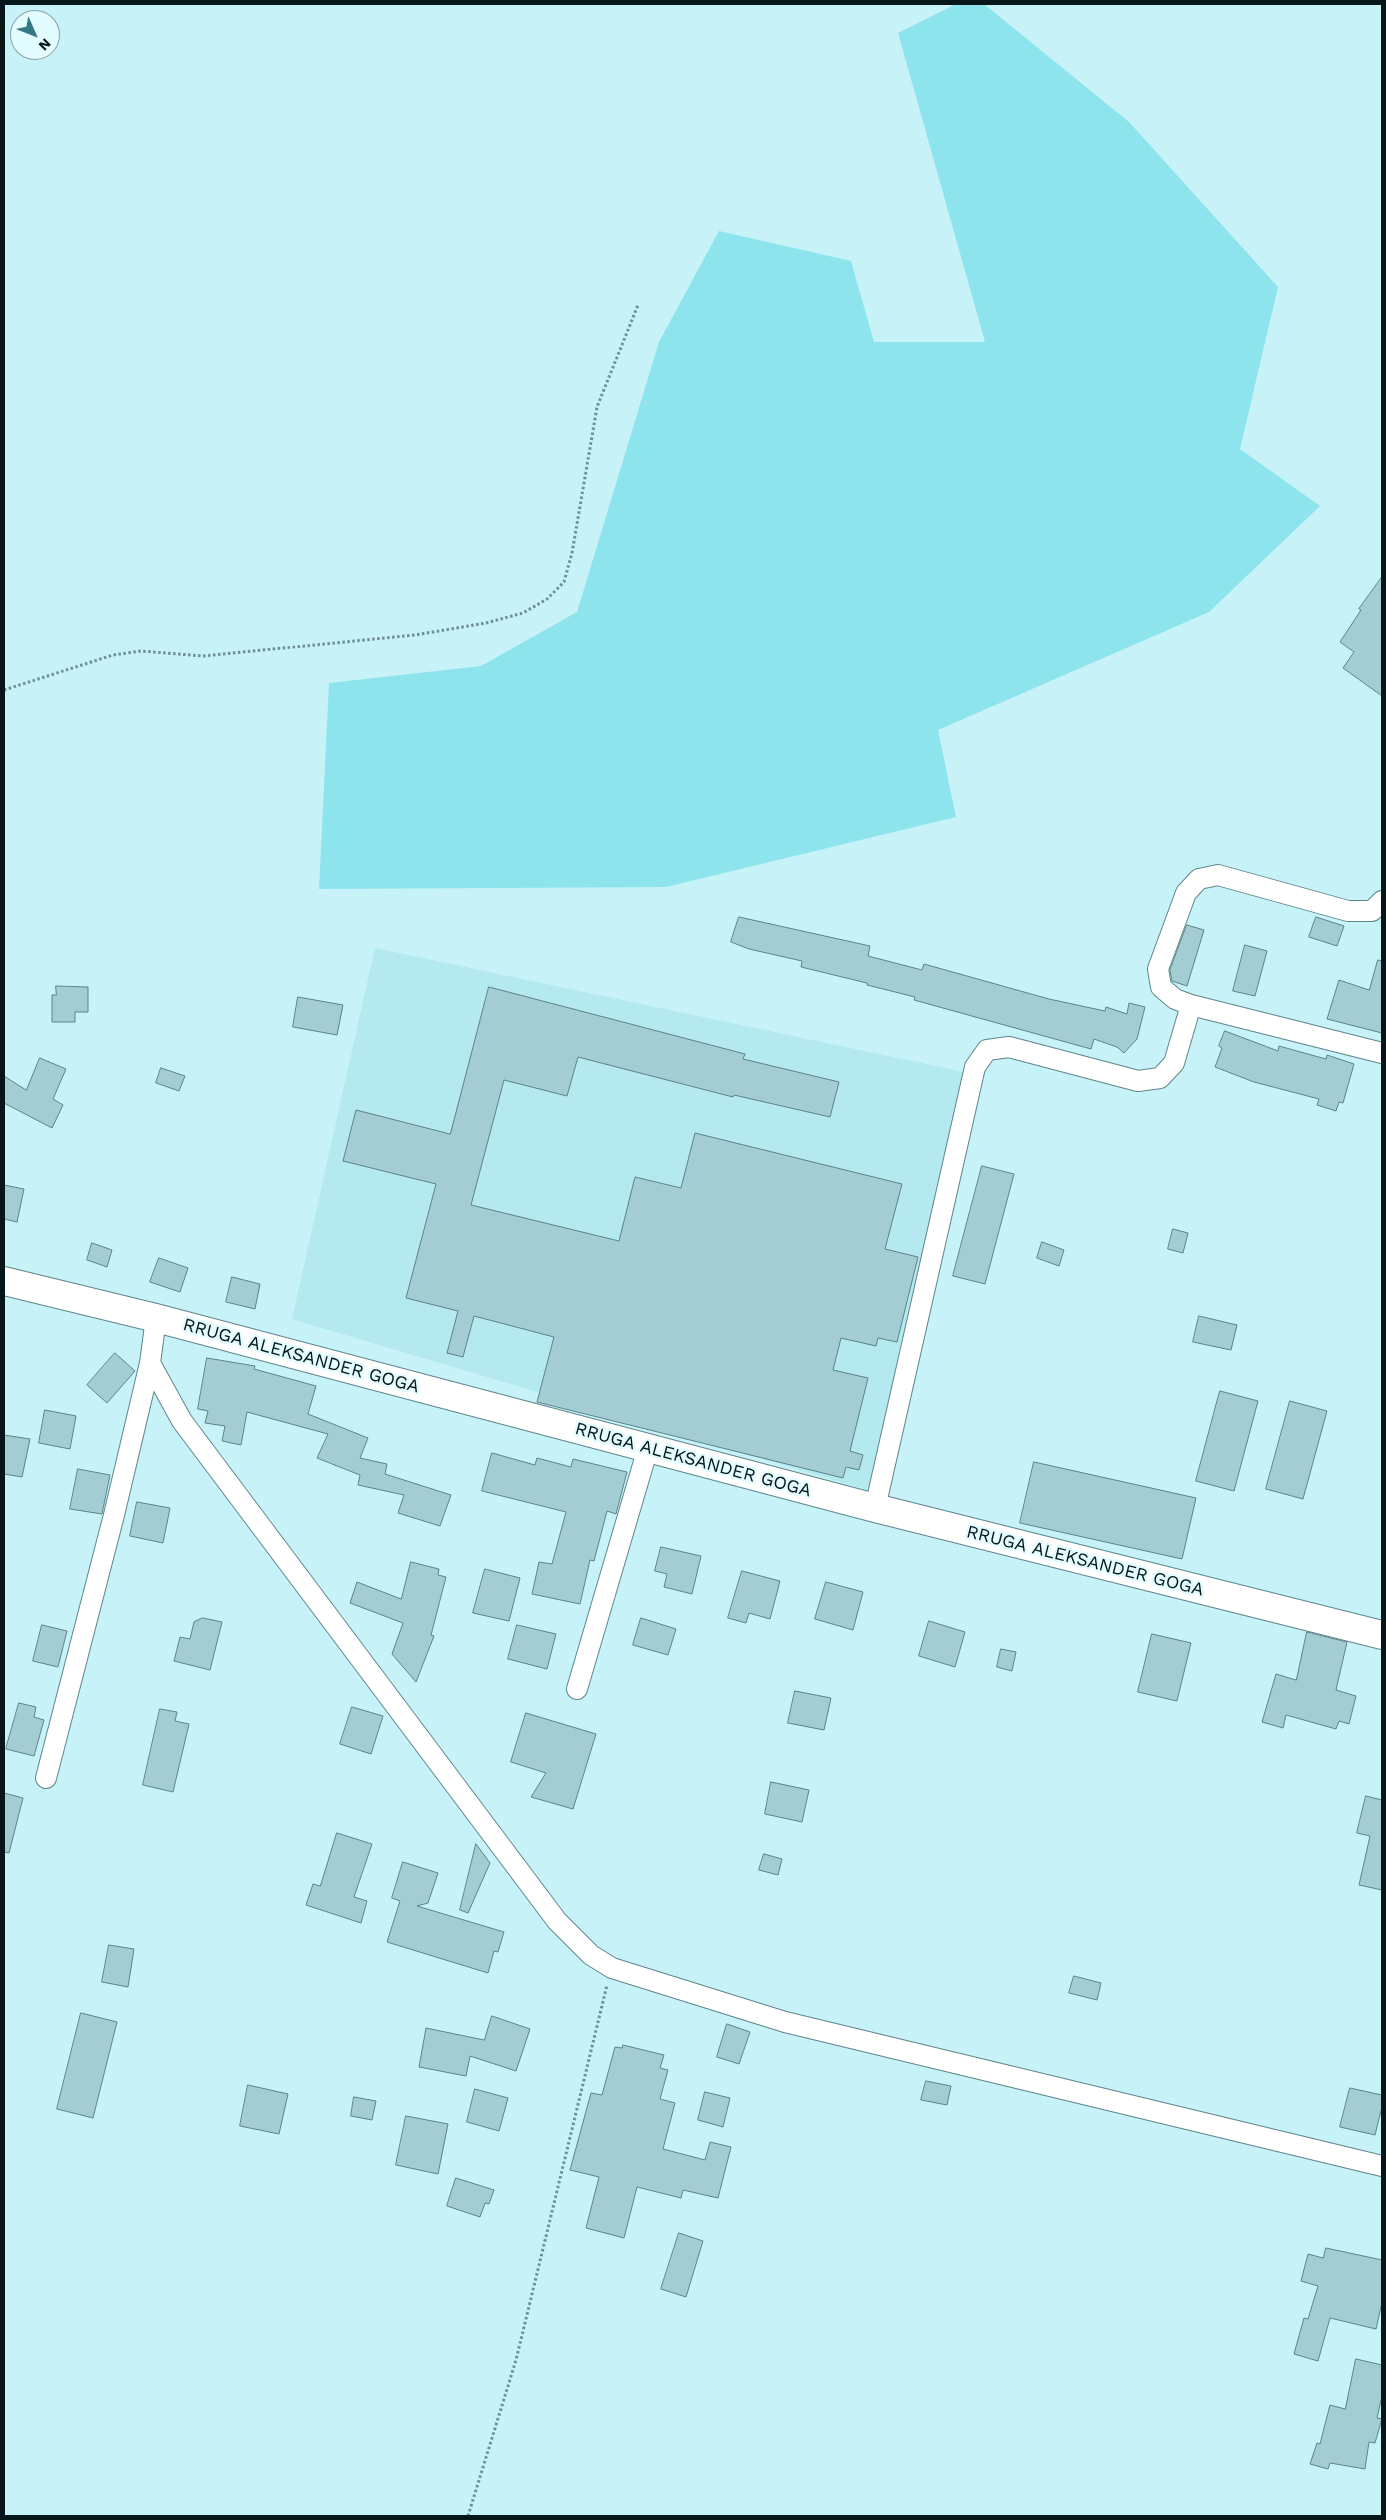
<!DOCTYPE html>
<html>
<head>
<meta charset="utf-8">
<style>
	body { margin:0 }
	#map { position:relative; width:1386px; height:2520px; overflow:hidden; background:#c7f2f7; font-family:"Work Sans",sans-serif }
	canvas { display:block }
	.frame { position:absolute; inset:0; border:5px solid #071719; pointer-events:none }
	.north { position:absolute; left:10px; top:10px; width:50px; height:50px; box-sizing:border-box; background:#e2fcff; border:1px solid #8aa0a3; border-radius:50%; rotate:134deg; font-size:14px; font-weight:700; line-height:20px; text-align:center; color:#071719 }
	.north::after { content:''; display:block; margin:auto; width:18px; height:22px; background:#317a82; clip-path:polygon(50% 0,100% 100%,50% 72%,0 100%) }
</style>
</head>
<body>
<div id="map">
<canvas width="1386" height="2520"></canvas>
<div class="frame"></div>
<div class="north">N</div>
</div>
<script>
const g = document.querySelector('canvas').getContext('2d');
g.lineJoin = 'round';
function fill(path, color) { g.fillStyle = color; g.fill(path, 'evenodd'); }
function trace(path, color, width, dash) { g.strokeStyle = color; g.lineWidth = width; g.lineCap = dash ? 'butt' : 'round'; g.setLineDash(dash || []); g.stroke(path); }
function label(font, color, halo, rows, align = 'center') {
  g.font = font + ' "Work Sans",sans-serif'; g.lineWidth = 5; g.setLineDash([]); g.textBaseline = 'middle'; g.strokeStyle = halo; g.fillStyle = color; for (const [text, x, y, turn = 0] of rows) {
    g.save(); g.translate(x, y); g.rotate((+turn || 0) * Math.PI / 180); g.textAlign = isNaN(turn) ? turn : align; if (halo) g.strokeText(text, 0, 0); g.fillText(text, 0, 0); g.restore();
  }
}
fill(new Path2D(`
	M375 948 969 1073 870 1491 292 1319Z`), '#b3e9ef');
fill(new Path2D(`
	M956 4H984L1129 122 1278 287 1240 449 1320 506 1209 612 938 730 956 817 666 887 319 889 329 683 481 666 577 612 659 342 719 231 851 261 874 342H985L898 33Z`), '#8ee4ed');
const building = new Path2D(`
	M1382 577V696L1343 668 1354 652 1340 642 1361 610 1359 609Z
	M739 917 870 946 868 956 922 970 924 964 1049 999 1105 1011 1106 1007 1127 1014 1129 1003 1145 1007 1137 1039 1124 1053 1117 1047 1094 1039 1091 1049 914 1000 915 997 867 985V983L801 967 802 961 749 949 731 942Z
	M1316 917 1344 926 1337 946 1309 937Z
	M1187 925 1204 930 1187 986 1172 981 1170 970Z
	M1245 945 1267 951 1255 996 1233 991Z
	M1378 960 1382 961V1033L1327 1019 1339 980 1369 990Z
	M56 986 88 987V1012H75V1022H52V995H56Z
	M489 987 745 1054 743 1059 839 1082 830 1117 734 1095 733 1097 578 1057 567 1096 504 1080 471 1205 619 1241 635 1177 681 1188 695 1133 902 1184 885 1249 918 1257 897 1342 878 1338 876 1346 841 1338 833 1370 868 1378 850 1451 863 1455 859 1470 846 1467 843 1478 537 1402 554 1337 474 1316 463 1357 447 1353 458 1311 406 1298 436 1184 343 1161 356 1110 450 1134Z
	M298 997 343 1005 337 1035 293 1027Z
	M1225 1031 1278 1051 1279 1046 1326 1059 1327 1055 1354 1064 1343 1103 1339 1102 1336 1111 1317 1105 1319 1099 1254 1082 1215 1067 1222 1048 1219 1046Z
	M40 1058 66 1069 53 1099 63 1105 52 1128 4 1103V1076L26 1090Z
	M161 1068 185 1076 179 1091 156 1083Z
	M982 1166 1014 1174 985 1284 953 1276Z
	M4 1185 24 1189 17 1222 4 1219Z
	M1173 1229 1188 1233 1183 1253 1168 1249Z
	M1042 1242 1064 1250 1059 1266 1037 1258Z
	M92 1243 112 1250 107 1267 87 1260Z
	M159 1258 188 1268 180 1292 150 1282Z
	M232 1277 260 1284 255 1309 226 1302Z
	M1199 1316 1237 1325 1231 1350 1193 1342Z
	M115 1353 135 1371 107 1403 87 1385Z
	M207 1358 255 1366 254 1369 316 1386 308 1414 368 1438 360 1458 387 1464 385 1474 451 1495 440 1526 398 1513 404 1495 358 1485 360 1475 317 1458 328 1434 247 1412 241 1445 222 1441 225 1426 205 1423 208 1411 198 1409Z
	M1220 1391 1258 1401 1234 1491 1196 1481Z
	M1290 1401 1327 1411 1303 1499 1266 1489Z
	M45 1410 76 1416 70 1449 39 1443Z
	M4 1435 30 1439 22 1477 4 1474Z
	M492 1453 535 1465 537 1458 571 1467 573 1459 627 1472 616 1514 607 1511 594 1561 590 1560 580 1604 532 1594 539 1562 552 1564 566 1512 482 1491Z
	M1034 1462 1196 1498 1182 1559 1020 1523Z
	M78 1469 110 1475 102 1514 70 1509Z
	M137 1502 170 1508 163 1543 130 1536Z
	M661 1547 701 1556 692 1594 664 1587 667 1574 655 1571Z
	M411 1562 439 1569 438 1575 446 1577 431 1635 434 1636 416 1682 392 1654 403 1623 350 1603 357 1582 401 1599Z
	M485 1569 520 1578 509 1621 473 1613Z
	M742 1571 780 1581 770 1619 749 1613 746 1623 728 1618Z
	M826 1582 863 1592 853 1630 815 1619Z
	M203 1618 222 1622 210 1670 174 1661 180 1637 190 1639 194 1622Z
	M641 1618 676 1629 668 1655 633 1645Z
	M929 1621 965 1632 955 1667 919 1656Z
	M42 1625 67 1631 58 1667 33 1661Z
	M517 1625 556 1634 547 1669 508 1659Z
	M1307 1632 1347 1642 1336 1690 1356 1696 1349 1724 1339 1721 1336 1729 1286 1715 1283 1728 1262 1722 1276 1674 1296 1680Z
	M1152 1634 1191 1643 1177 1701 1138 1692Z
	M1001 1649 1016 1652 1012 1671 997 1667Z
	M795 1691 831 1698 824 1730 788 1723Z
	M19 1703 36 1707 34 1717 44 1720 34 1756 6 1749Z
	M352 1707 383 1716 371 1754 340 1744Z
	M160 1709 177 1712 175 1721 189 1724 173 1792 143 1785Z
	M526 1713 596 1734 573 1809 531 1797 546 1773 511 1762Z
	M771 1782 809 1790 802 1822 765 1814Z
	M4 1793 23 1798 9 1853 4 1852Z
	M1366 1796 1382 1800V1890L1359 1885 1370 1836 1357 1833Z
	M337 1833 372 1844 354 1897 367 1901 361 1923 306 1905 313 1884 320 1886Z
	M476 1844 490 1863 468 1913 460 1910Z
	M764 1854 782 1859 778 1875 759 1870Z
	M403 1862 438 1873 428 1903 417 1906 504 1932 498 1952 494 1951 488 1973 387 1942 400 1901 392 1898Z
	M109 1945 134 1949 128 1987 102 1982Z
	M1074 1976 1101 1983 1097 2000 1069 1993Z
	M81 2013 117 2022 93 2118 57 2109Z
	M492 2016 530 2029 516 2071 470 2056 466 2076 419 2067 426 2028 484 2040Z
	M727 2024 750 2032 739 2064 717 2057Z
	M623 2045 664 2055 660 2068 668 2070 660 2099 675 2103 663 2149 705 2160 710 2142 731 2147 718 2198 683 2190 681 2198 637 2187 624 2238 586 2228 599 2177 570 2170 591 2093 602 2095 615 2047 622 2048Z
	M926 2081 951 2086 947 2105 921 2100Z
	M248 2085 288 2094 279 2134 240 2126Z
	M1350 2088 1382 2095V2107L1375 2135 1340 2127Z
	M475 2089 508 2098 499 2131 467 2122Z
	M705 2092 730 2098 723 2127 698 2120Z
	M354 2097 376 2101 372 2120 351 2116Z
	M406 2116 448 2124 438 2174 396 2165Z
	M456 2178 494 2190 489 2204 485 2203 480 2217 447 2206Z
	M679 2233 703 2241 686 2297 661 2289Z
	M1326 2248 1382 2260V2302L1376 2329 1330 2318 1318 2361 1294 2354 1304 2318 1308 2319 1318 2286 1301 2281 1308 2254 1323 2258Z
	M1356 2359 1382 2365V2396L1377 2418 1382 2419 1375 2443 1369 2442 1365 2469 1330 2463 1328 2469 1310 2464 1317 2443 1320 2444 1330 2405 1345 2409Z`);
fill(building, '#a3cdd2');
trace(building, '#5c8489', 1);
const street = new Path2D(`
	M1382 901 1372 911H1348L1218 875 1199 879 1186 893 1158 969 1161 987 1175 999 1191 1005 1382 1053
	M156 1318 150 1363 182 1421 557 1921 591 1955 612 1968 785 2022 1382 2166
	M875 1508 975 1067 987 1050 1009 1047 1138 1081 1160 1078 1174 1063 1191 1005
	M577 1689 648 1448
	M46 1778 114 1515 150 1363`);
const secondary = new Path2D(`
	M4 1281 156 1318 875 1508 1382 1635`);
trace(street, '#5e868b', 22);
trace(secondary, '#5e868b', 30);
trace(new Path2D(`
	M4 690 113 655 141 651 203 656 415 635 486 623 523 613 547 599 564 582 572 553 597 407 638 305
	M468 2516 516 2360 607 1985`), '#719093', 3, [2.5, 2.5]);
trace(street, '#fff', 20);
trace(secondary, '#fff', 28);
label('18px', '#071719', '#e2fcff', [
	["RRUGA ALEKSANDER GOGA",301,1356,15],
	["RRUGA ALEKSANDER GOGA",693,1460,15],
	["RRUGA ALEKSANDER GOGA",1085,1561,14]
]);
</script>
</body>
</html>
